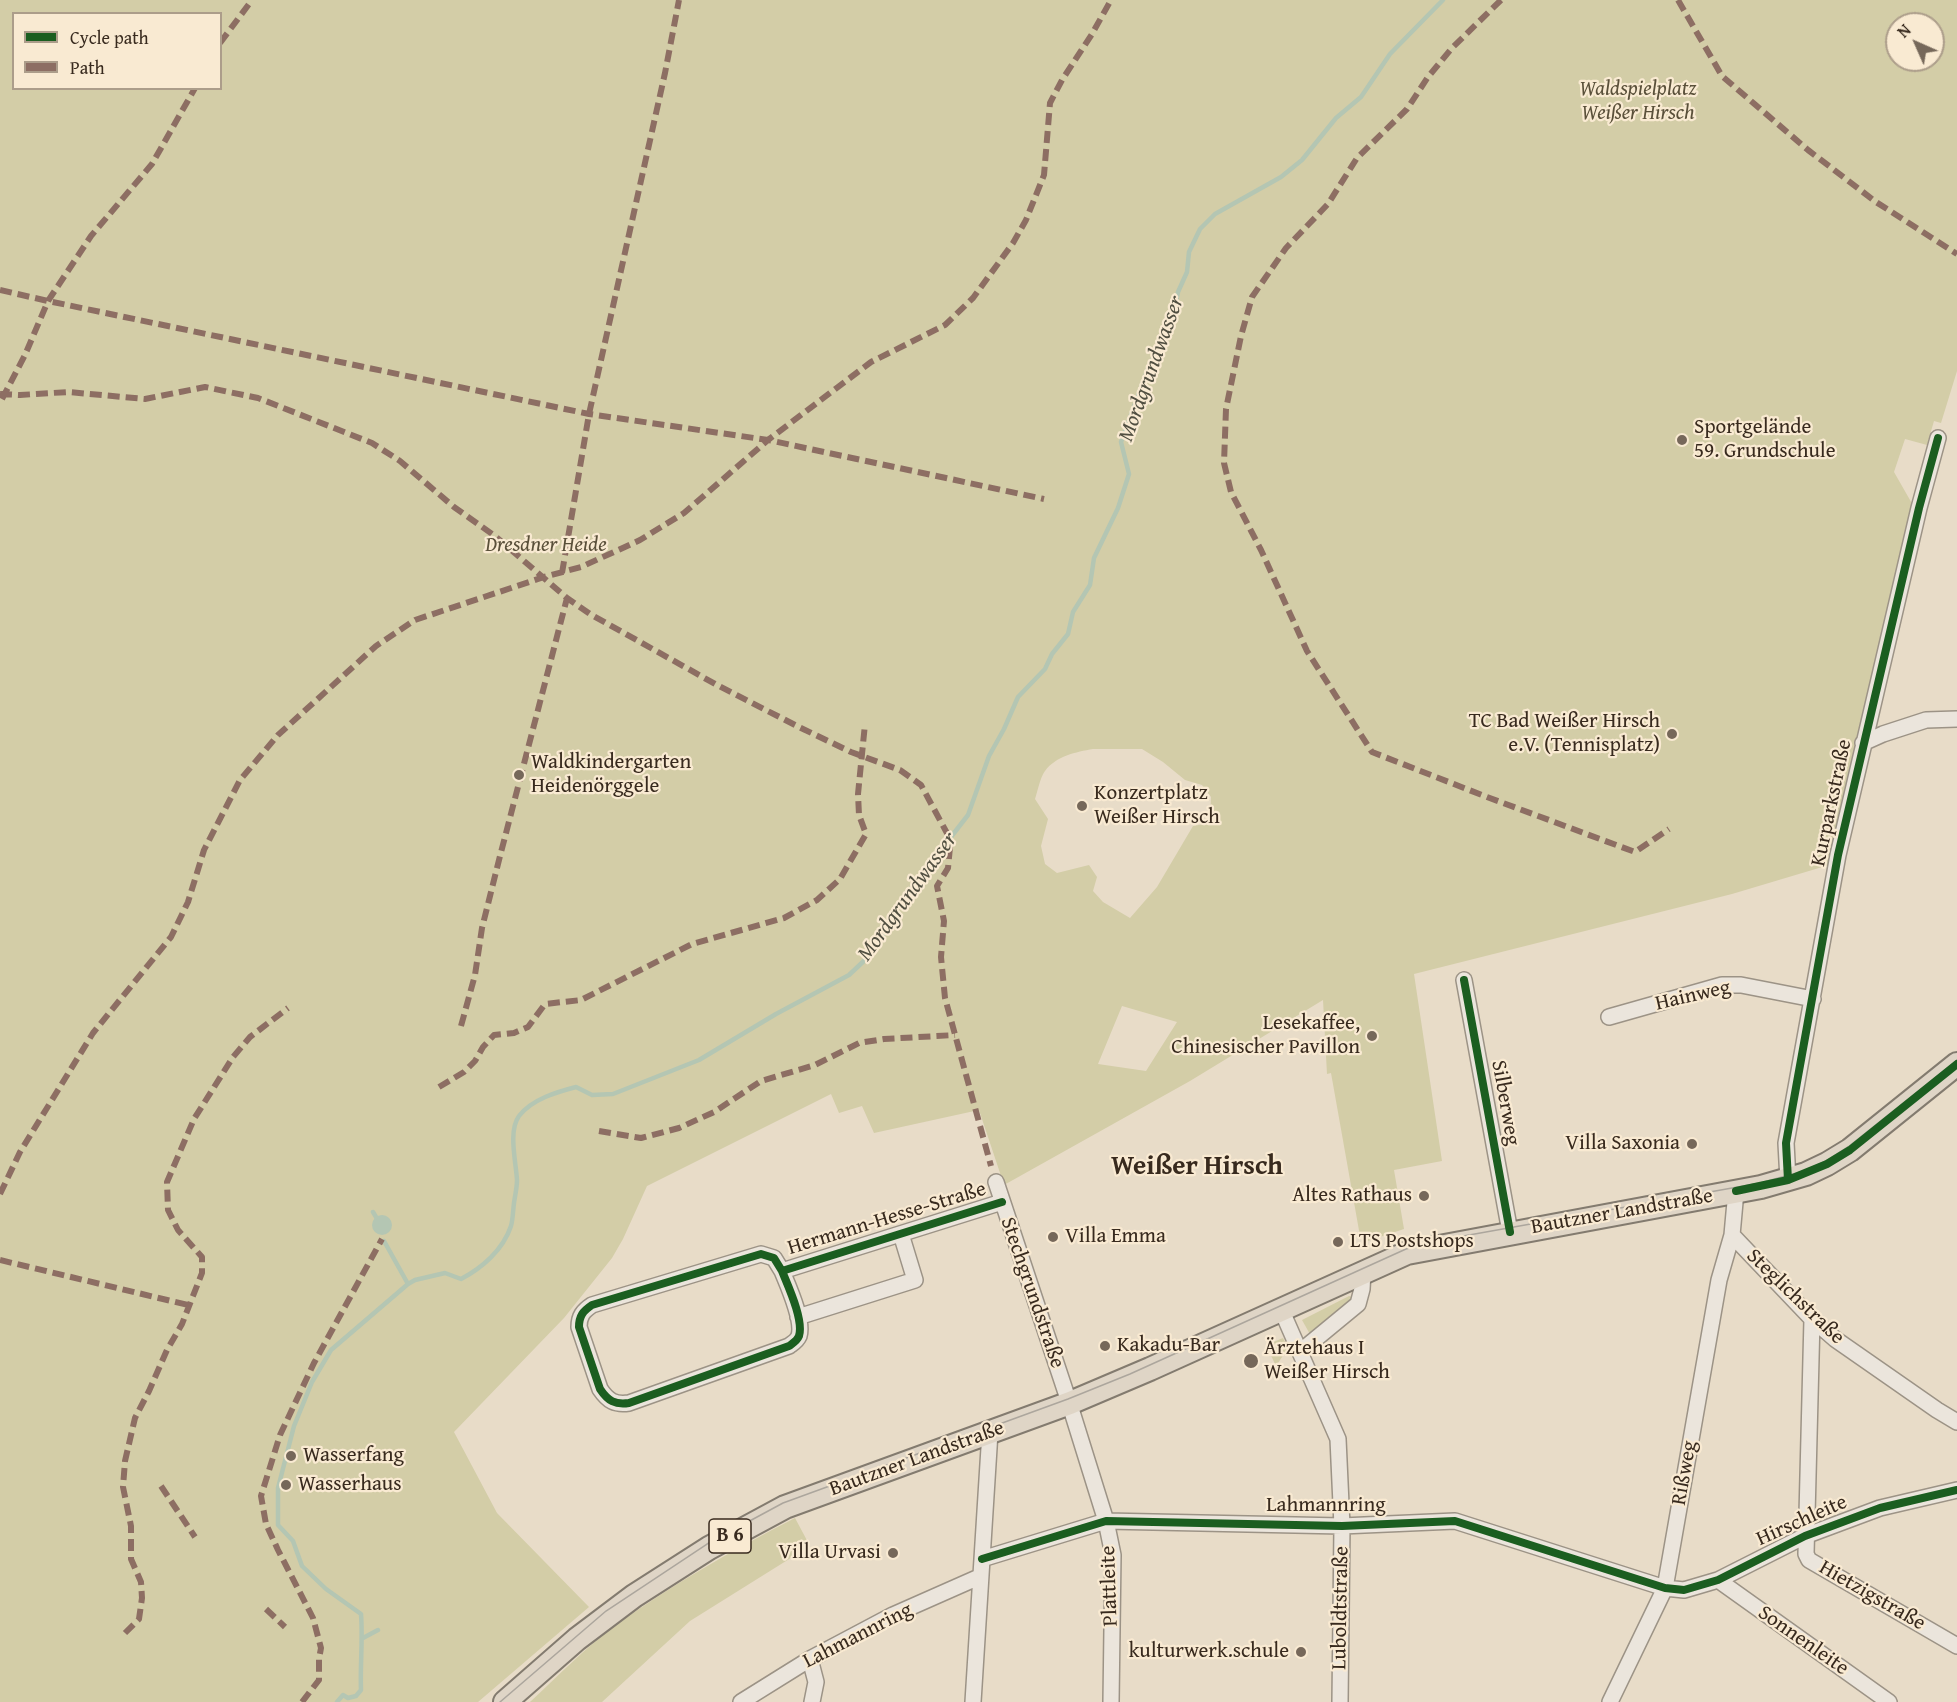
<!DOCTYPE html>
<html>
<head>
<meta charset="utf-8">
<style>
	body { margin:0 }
	#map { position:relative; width:1957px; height:1702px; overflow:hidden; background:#e8dcc8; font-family:"Gentium Book Plus",serif }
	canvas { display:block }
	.legend { position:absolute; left:12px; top:12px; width:210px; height:78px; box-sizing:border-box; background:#f9ead2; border:2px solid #ac9d8a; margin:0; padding:8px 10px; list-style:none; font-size:18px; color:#382a1e }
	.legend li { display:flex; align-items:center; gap:12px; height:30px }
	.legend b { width:30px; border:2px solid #ac9d8a }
	.north { position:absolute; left:1885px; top:12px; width:60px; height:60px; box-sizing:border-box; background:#f9ead2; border:2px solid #ac9d8a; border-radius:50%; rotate:315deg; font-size:16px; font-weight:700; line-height:24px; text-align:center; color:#382a1e }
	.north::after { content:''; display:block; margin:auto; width:21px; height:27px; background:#76685a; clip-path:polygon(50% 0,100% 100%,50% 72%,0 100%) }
</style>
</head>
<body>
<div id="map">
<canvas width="1957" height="1702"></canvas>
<ul class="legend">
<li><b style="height:8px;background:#1b5e20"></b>Cycle path</li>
<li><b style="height:8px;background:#8d6e63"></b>Path</li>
</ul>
<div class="north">N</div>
</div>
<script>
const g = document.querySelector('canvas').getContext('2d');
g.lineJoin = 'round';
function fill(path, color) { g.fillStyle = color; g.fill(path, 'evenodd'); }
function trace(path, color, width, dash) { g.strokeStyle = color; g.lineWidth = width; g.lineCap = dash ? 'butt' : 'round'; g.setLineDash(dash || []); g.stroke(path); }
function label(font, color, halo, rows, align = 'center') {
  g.font = font + ' "Gentium Book Plus",serif'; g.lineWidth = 4.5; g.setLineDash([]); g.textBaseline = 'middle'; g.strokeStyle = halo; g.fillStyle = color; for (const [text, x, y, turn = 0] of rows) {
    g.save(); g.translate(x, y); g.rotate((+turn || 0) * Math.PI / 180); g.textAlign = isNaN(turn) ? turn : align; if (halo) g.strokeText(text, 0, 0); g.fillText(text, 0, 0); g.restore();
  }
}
fill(new Path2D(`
	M0 0H1957V371L1941 423 1934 421 1927 445 1905 439 1894 472 1914 507 1829 865 1732 894 1414 974 1442 1161 1394 1170 1404 1229 1368 1241 1360 1236 1331 1073 1327 1074 1323 1000 1190 1081 1004 1185 979 1110 874 1133 862 1106 839 1113 831 1094 647 1186 623 1239 612 1258 564 1318 454 1432 497 1513 589 1607 478 1702H0ZM14 14H220V88H14ZM1897 24H1933V60H1897ZM1093 749H1142L1163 762 1185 780 1202 785 1211 797 1210 823 1193 826 1157 887 1130 918 1103 902 1093 891 1097 877 1089 865 1057 873 1045 864 1041 846 1048 819 1035 799C1038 790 1040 778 1045 771 1056 756 1076 752 1093 749ZM1122 1006 1177 1022 1146 1071 1098 1064Z
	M1349 1296 1352 1297V1300L1311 1336 1302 1320Z
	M1283 1338 1288 1348 1276 1366 1266 1345Z
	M795 1518 810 1546 690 1621 602 1702H530C558 1676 585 1648 616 1625 673 1584 733 1550 795 1518Z`), '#d3cda7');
fill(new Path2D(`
	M372 1225a10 10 0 1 1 20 0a10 10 0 1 1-20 0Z`), '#b4c6b3');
trace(new Path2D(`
	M373 1212 376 1217
	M384 1241 408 1284
	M363 1638 378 1630
	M337 1702 343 1695 348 1698 356 1696 361 1690C360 1665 363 1640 361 1614L326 1589 302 1566 293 1541 278 1525V1488L294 1426 312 1382 331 1350 408 1284 415 1280 445 1273 461 1279C482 1268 503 1250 511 1226 513 1219 513 1210 514 1203 515 1195 517 1188 517 1180 516 1162 508 1131 519 1116 532 1099 557 1092 576 1087L592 1095 613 1094 699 1060 776 1014 849 975 866 959 884 934 892 913 968 815 989 756 1004 729 1018 697 1045 669 1052 654 1068 634 1073 612 1090 585 1094 558 1118 508 1129 474 1121 442 1147 371 1174 312 1178 292 1187 272 1189 252 1200 229 1215 214 1281 177 1302 160 1336 118 1361 97 1390 54 1443 0`), '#b4c6b3', 4.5);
const street = new Path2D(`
	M1863 743 1883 734 1926 720 1957 719
	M1464 980 1510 1232
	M1609 1017 1722 985H1741L1813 999
	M1788 1180 1786 1143 1838 855 1919 508 1938 438
	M996 1182 1068 1399 1106 1521 1113 1555 1111 1702
	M1736 1191 1732 1235 1812 1319 1835 1339 1937 1410 1957 1422
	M782 1271C788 1286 804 1320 799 1336 797 1341 793 1343 789 1346L629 1403C615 1405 608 1401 600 1389L579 1327C579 1316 583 1311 592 1305L761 1254 774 1258 782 1271 1002 1202
	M1281 1309 1338 1439 1342 1526 1340 1702
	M798 1317 915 1280 901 1234
	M1812 1319 1806 1554 1809 1560 1957 1646
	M1301 1351 1358 1304 1362 1289 1363 1272
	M982 1559 1106 1521 1342 1526 1455 1521 1665 1588 1684 1590 1718 1580 1805 1536 1880 1508 1957 1490
	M1718 1580 1889 1702
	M810 1659 816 1682 812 1702
	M741 1702 810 1659 893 1615 979 1577
	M973 1702 990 1432
	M1610 1702 1665 1588 1719 1280 1732 1235`);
const primary = new Path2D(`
	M505 1702 577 1639 634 1596 709 1548 785 1507 1070 1403 1150 1369 1407 1253 1761 1187 1806 1174 1827 1164 1850 1150 1957 1064`);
trace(street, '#9c9386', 18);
trace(primary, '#837b6f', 26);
trace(street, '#ebe5dc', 15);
trace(primary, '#dfd5c6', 22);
trace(new Path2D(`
	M500 1702 606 1611 707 1544 783 1503 1068 1399 1130 1374 1406 1249 1430 1242 1760 1183 1804 1171 1826 1161 1848 1147 1957 1060`), '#aca69d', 1.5);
trace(new Path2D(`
	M1501 0 1452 48 1428 77 1407 109 1357 158 1328 204 1286 248 1252 297 1241 336 1226 409 1224 463 1231 492 1261 550 1307 651 1372 752 1487 797 1635 852 1669 829
	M1678 0 1722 76 1808 150 1876 202 1957 254
	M220 43 252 0
	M0 290 48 301 589 414 768 440 1044 499
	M0 394 20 395 68 392 145 399 205 387 258 398 372 443 400 461 454 507 495 536 567 598 590 614 717 685 799 727 851 752 900 770 921 785 948 835
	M2 399 25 355 48 301 91 236 152 164 195 88
	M562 573 589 414 665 73 679 0
	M950 847 948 868 937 886 944 921 941 957 945 998 991 1166
	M461 1026 475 975 482 928 499 860 567 598
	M439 1087 464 1072 475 1061 483 1047 494 1035 514 1033 528 1027 545 1004 581 1000 692 944 784 918 817 900 840 879 866 834 859 815 858 794 865 724
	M599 1131 641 1138 679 1128 714 1112 761 1081 815 1065 859 1043 884 1039 955 1035
	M0 1194 20 1152 93 1033 171 937 188 902 204 850 240 780 278 735 376 646 415 620 544 577 581 567 640 540 684 513 768 440 871 362 945 325 973 298 1013 243 1026 220 1044 175 1050 103 1062 80 1092 34 1111 0
	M0 1260 188 1305
	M161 1486 195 1537
	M266 1609 285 1627
	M125 1633 139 1619 142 1598 141 1582 131 1559V1526L123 1487 125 1461 135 1418 149 1391 167 1350 182 1324 202 1273V1257L178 1230 168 1210 167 1182 194 1119 233 1057 250 1037 288 1008
	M302 1702 319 1680V1659L321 1648 313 1618 278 1550 266 1524 261 1496 280 1435 314 1363 382 1239`), '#8d6e63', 6, [12, 6]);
trace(new Path2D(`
	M1464 980 1510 1232
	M1788 1180 1786 1143 1838 855 1919 508 1938 438
	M1736 1191 1788 1180 1827 1164 1850 1150 1957 1064
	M782 1271C788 1286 804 1320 799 1336 797 1341 793 1343 789 1346L629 1403C615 1405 608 1401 600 1389L579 1327C579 1316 583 1311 592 1305L761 1254 774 1258 782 1271 1002 1202
	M982 1559 1106 1521 1342 1526 1455 1521 1665 1588 1684 1590 1718 1580 1805 1536 1880 1508 1957 1490`), '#1b5e20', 8);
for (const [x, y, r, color] of [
	[1682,440,6,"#76685a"],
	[1672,734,6,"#76685a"],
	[519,775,6,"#76685a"],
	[1082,806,6,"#76685a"],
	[1372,1036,6,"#76685a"],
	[1692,1144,6,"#76685a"],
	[1424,1196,6,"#76685a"],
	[1053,1237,6,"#76685a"],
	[1338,1242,6,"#76685a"],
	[1105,1346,6,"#76685a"],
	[1251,1361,8,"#76685a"],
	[291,1456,6,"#76685a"],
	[286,1485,6,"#76685a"],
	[893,1553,6,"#76685a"],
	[1301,1652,6,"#76685a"]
]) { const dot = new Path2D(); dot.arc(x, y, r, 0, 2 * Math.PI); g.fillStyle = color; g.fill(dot); trace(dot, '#f9ead2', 2); }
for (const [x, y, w] of [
	[730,1536,42]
]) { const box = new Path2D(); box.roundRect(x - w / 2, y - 17, w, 34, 4.5); g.fillStyle = '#f9ead2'; g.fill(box); trace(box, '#382a1e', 1.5); }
label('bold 20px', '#382a1e', null, [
	["B 6",730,1536]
]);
label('italic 21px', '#5a503a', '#f9ead2', [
	["Waldspielplatz",1638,90],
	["Weißer Hirsch",1638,114],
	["Dresdner Heide",546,546]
]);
label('21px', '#382a1e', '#f9ead2', [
	["Sportgelände",1694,428],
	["59. Grundschule",1694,452],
	["TC Bad Weißer Hirsch",1660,722,"right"],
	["e.V. (Tennisplatz)",1660,746,"right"],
	["Waldkindergarten",531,763],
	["Heidenörggele",531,787],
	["Konzertplatz",1094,794],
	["Weißer Hirsch",1094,818],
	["Lesekaffee,",1360,1024,"right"],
	["Chinesischer Pavillon",1360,1048,"right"],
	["Villa Saxonia",1680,1144,"right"],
	["Altes Rathaus",1412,1196,"right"],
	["Villa Emma",1065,1237],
	["LTS Postshops",1350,1242],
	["Kakadu-Bar",1117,1346],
	["Ärztehaus I",1264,1349],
	["Weißer Hirsch",1264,1373],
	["Wasserfang",303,1456],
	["Wasserhaus",298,1485],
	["Villa Urvasi",881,1553,"right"],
	["kulturwerk.schule",1289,1652,"right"]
], 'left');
label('21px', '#382a1e', '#f9ead2', [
	["Kurparkstraße",1832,803,-78],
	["Hainweg",1693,996,-13],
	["Silberweg",1505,1103,80],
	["Bautzner Landstraße",1622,1212,-10],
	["Hermann-Hesse-Straße",887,1219,-17],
	["Stechgrundstraße",1032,1293,71],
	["Steglichstraße",1795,1297,44],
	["Bautzner Landstraße",917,1459,-20],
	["Rißweg",1685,1473,-80],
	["Lahmannring",1326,1506],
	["Hirschleite",1802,1521,-24],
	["Plattleite",1110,1586,-92],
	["Hietzigstraße",1872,1596,30],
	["Luboldtstraße",1341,1608,-89],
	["Lahmannring",858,1636,-27],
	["Sonnenleite",1803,1641,35]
]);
label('italic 22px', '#514f41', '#f9ead2', [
	["Mordgrundwasser",1152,369,-70],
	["Mordgrundwasser",908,897,-54]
]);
label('bold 27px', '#382a1e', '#f9ead2', [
	["Weißer Hirsch",1197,1167]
]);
</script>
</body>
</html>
